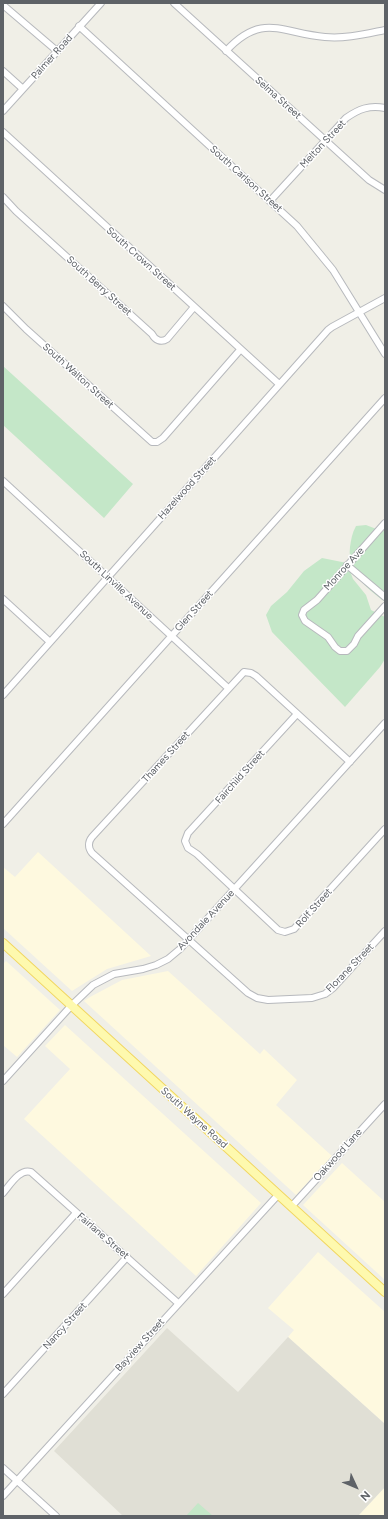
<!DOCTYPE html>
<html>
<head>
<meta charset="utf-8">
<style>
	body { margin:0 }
	#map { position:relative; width:388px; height:1519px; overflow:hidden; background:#f0efe7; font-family:Figtree,sans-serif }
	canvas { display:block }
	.frame { position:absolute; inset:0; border:4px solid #5e6267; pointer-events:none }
	.north { position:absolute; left:336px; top:1467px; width:40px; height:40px; -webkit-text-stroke:3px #fff; paint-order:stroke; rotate:134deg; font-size:11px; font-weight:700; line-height:16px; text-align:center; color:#5e6267 }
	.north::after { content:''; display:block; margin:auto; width:14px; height:18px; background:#5e6267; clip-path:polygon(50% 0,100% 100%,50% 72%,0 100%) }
</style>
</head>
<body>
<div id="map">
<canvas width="388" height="1519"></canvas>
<div class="frame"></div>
<div class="north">N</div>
</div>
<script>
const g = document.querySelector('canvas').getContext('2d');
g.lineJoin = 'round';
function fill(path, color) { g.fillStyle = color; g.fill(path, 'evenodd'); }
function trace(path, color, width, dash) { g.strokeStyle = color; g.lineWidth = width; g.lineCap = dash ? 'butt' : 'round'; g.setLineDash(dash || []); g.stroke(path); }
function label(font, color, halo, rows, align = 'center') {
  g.font = font + ' Figtree,sans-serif'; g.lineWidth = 3; g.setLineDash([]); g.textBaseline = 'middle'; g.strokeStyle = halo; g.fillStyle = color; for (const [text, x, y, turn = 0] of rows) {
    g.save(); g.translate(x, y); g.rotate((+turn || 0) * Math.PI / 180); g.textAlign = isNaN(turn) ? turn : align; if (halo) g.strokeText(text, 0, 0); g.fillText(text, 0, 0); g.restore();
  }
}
fill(new Path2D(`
	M38 852 151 956 107 969 72 991 3 928V867L15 877Z
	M6 961 60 1010 17 1057 3 1045V964Z
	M168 971 260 1054 264 1049 297 1080 276 1105 332 1156 296 1195 84 1001 90 997 122 980Z
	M65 1025 261 1203 196 1276 24 1119 70 1069 45 1046Z
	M342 1163 385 1202V1280L303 1205Z
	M318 1252 385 1312V1424L288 1337 294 1330 268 1308Z
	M385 1487V1516H358Z`), '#fef9df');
fill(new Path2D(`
	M167 1328 238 1392 288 1337 385 1424V1487L358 1516H123L54 1451Z`), '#e0dfd5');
fill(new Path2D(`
	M3 366 133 484 104 518 3 425Z
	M366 525 379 530 385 529V602C366 587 347 574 350 547 351 540 352 533 356 526Z
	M322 558 347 563 353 579 366 595 371 610 385 617V659L380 667 345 707 272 632 266 615 271 606 287 592 304 571Z
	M198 1503 213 1516H186Z`), '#c4e7c8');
const minor = new Path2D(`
	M174 3 369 180 385 190
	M3 5 57 51
	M79 26 297 226 333 270 385 354
	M226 51C262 12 281 33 325 37 345 39 365 34 385 30
	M3 71 23 89
	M3 111 101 3
	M3 132 279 384
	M3 197 16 211 152 334C155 340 161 343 167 339L194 307
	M270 201 346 118C359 109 369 105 385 108
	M3 306 26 329 152 442H157L163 438 240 350
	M3 481 228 688
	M385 523 317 600 304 610 302 615 305 621 328 637 335 647 340 651H347L354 644 358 636 385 606
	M347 565 385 597
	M3 599 50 642
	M3 695 328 330 332 327 385 298
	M297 714 188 833 185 841 188 848 197 854 278 930 285 932 294 929 385 829
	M350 762 256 676 251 673 244 672 92 837C88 842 88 848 92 853L248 993 257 998 268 1000 312 998 325 994 333 988 385 931
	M3 824 385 398
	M3 1081 71 1006 93 985 114 974 143 969 156 965 168 959 180 949 385 723
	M3 1193C10 1185 20 1168 31 1172L178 1303
	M291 1207 385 1104
	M3 1294 76 1213
	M3 1394 127 1257
	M3 1468 56 1516
	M3 1496 278 1195`);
const major = new Path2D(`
	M3 943 385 1292`);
trace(minor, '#b7b9bd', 8);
trace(major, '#f1d660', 10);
trace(minor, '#fff', 6);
trace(major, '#fef9ae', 8);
label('10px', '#5e6267', '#fff', [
	["Palmer Road",52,57,-48],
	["Selma Street",278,98,42],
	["Melton Street",323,144,-47],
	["South Carlson Street",246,179,42],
	["South Crown Street",141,259,42],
	["South Berry Street",99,286,42],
	["South Walton Street",78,376,42],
	["Hazelwood Street",187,488,-48],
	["Monroe Ave",344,569,-48],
	["South Linville Avenue",116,585,43],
	["Glen Street",194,611,-48],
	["Thames Street",166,757,-48],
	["Fairchild Street",240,777,-48],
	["Rolf Street",314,908,-48],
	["Avondale Avenue",206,920,-47],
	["Florane Street",350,968,-46],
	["South Wayne Road",194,1118,42],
	["Oakwood Lane",338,1155,-48],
	["Fairlane Street",103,1236,41],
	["Nancy Street",65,1326,-48],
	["Bayview Street",140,1345,-48]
]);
</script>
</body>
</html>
